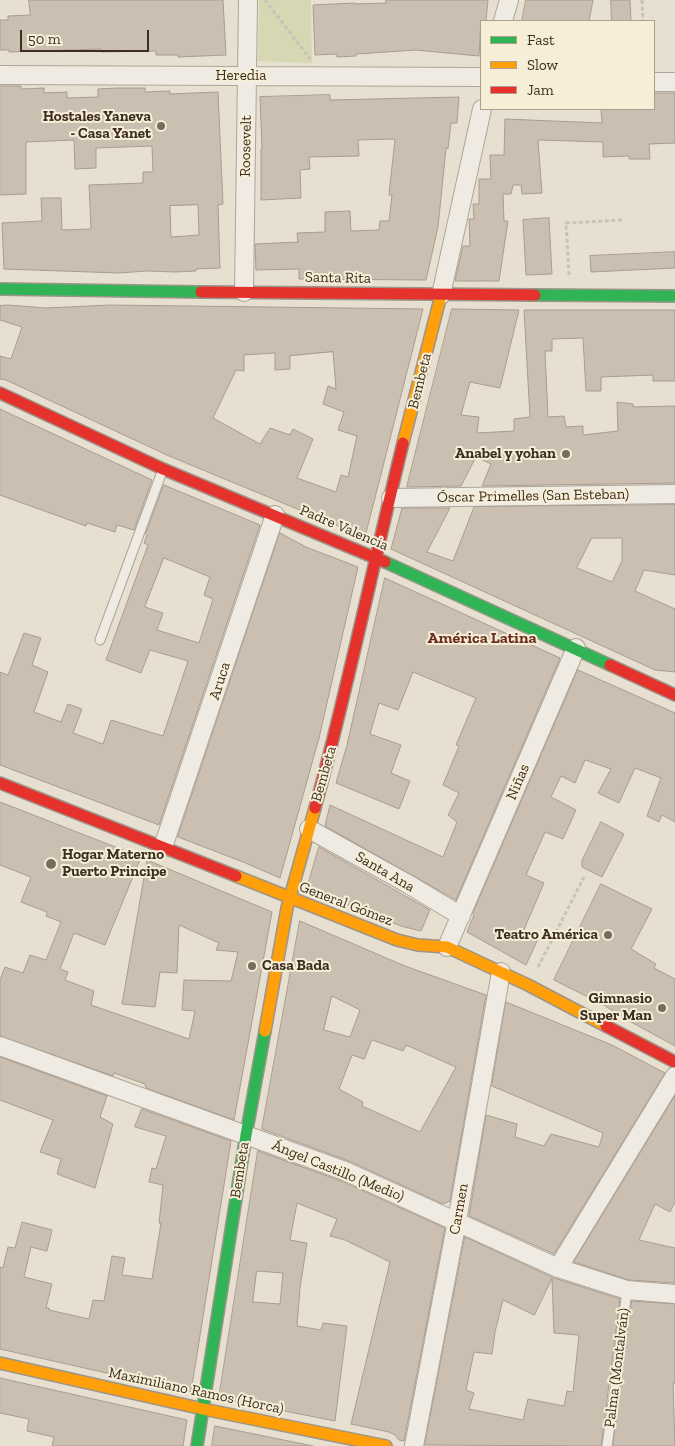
<!DOCTYPE html>
<html>
<head>
<meta charset="utf-8">
<style>
	body { margin:0 }
	#map { position:relative; width:675px; height:1446px; overflow:hidden; background:#e7e0d1; font-family:"Zilla Slab",serif }
	canvas { display:block }
	.legend { position:absolute; left:480px; top:20px; width:175px; height:90px; box-sizing:border-box; background:#f7eed8; border:1px solid #ada18e; margin:0; padding:6px 9px; list-style:none; font-size:15px; color:#3d2e20 }
	.legend li { display:flex; align-items:center; gap:10px; height:25px }
	.legend b { width:25px; border:1px solid #ada18e }
	.scale { position:absolute; left:20px; top:30px; width:129px; height:22px; box-sizing:border-box; border:2px solid #3d2e20; border-top:0; padding-left:6px; font-size:15px; line-height:18px; white-space:nowrap; color:#3d2e20; -webkit-text-stroke:4px #f7eed8; paint-order:stroke }
</style>
</head>
<body>
<div id="map">
<canvas width="675" height="1446"></canvas>
<ul class="legend">
<li><b style="height:6px;background:#30b455"></b>Fast</li>
<li><b style="height:6px;background:#ff9f0a"></b>Slow</li>
<li><b style="height:6px;background:#e5322d"></b>Jam</li>
</ul>
<div class="scale">50 m</div>
</div>
<script>
const g = document.querySelector('canvas').getContext('2d');
g.lineJoin = 'round';
function fill(path, color) { g.fillStyle = color; g.fill(path, 'evenodd'); }
function trace(path, color, width, dash) { g.strokeStyle = color; g.lineWidth = width; g.lineCap = dash ? 'butt' : 'round'; g.setLineDash(dash || []); g.stroke(path); }
function label(font, color, halo, rows, align = 'center') {
  g.font = font + ' "Zilla Slab",serif'; g.lineWidth = 4; g.setLineDash([]); g.textBaseline = 'middle'; g.strokeStyle = halo; g.fillStyle = color; for (const [text, x, y, turn = 0] of rows) {
    g.save(); g.translate(x, y); g.rotate((+turn || 0) * Math.PI / 180); g.textAlign = isNaN(turn) ? turn : align; if (halo) g.strokeText(text, 0, 0); g.fillText(text, 0, 0); g.restore();
  }
}
fill(new Path2D(`
	M259 0H311L312 63 258 61Z`), '#d6d7b3');
const building = new Path2D(`
	M29 0H223L226 55 178 57V55H156V51L101 52V49L9 52V50H0V20H8V16L30 15Z
	M386 0H488L486 21H481L479 56 416 50 356 54V56L337 57V54L315 55 313 5 355 3V4L386 3Z
	M526 0H593L589 21H522Z
	M611 0H630L631 21H612Z
	M0 86H21V89L44 88V93L67 92V98L98 97V89L117 88H145V92L170 91V94L218 92 223 204 218 205 220 268 196 269V271L175 272 147 271 119 273 4 269 2 223 42 221 41 198H61L62 230 91 229 89 185 143 183V172H153L152 146 96 148V168L75 169 74 140 26 142V194L0 195ZM198 205 199 235 171 237 170 206Z
	M654 93H675V143L649 144 650 159H629V156L603 157V142L538 140 542 193 522 194 521 185H513L511 194H503L504 221H508L499 281H455L463 246H470L469 219H474L473 204H479V179H491L490 155H504L505 119 602 123 601 109H654Z
	M330 95V100L459 97 457 123H451L448 149 446 148 438 227 426 280 299 279V269L256 270 255 244 298 242 297 233 325 232V212L350 211 351 231 379 230 380 221H389L392 195H389L395 139 358 140 359 156 309 157 310 169 300 170 301 198 261 200V149H262L260 97Z
	M549 218 552 274 526 275 523 220Z
	M675 252V268L591 272 590 256Z
	M8 305 46 308 110 305 423 309 365 537 169 456 6 380 0 379V356L11 359 22 327 0 320V306ZM333 352 336 389 328 386 323 404 344 412 338 430 357 436 348 477 341 475 336 492 297 478 313 439 293 429 290 435 270 428 260 444 213 418 236 370 244 371V355L275 353V370L290 369V356Z
	M452 309 519 310 500 388 470 382 461 415 479 417 477 433 514 431V419L530 417 524 310H675V381H653V375L601 377V391H586L583 338 552 339V351H545L548 417 564 416 566 427 583 426V435L618 431 617 402 633 404V407L675 406V483L482 486 491 464 476 457 461 486 407 487Z
	M0 409 152 480 134 530 117 525 115 532 87 523 86 526 0 495Z
	M164 485 260 525 159 825 0 765V672L8 675 24 633 41 638 32 665 48 672 34 712 61 722 68 704 82 709 73 733 103 744 111 720 163 736 188 661 150 650 141 673 106 660 148 545 144 543 147 535 146 534ZM164 558 210 577 204 595 213 599 199 643 157 630 163 613 145 607Z
	M675 505V575L644 570 635 591 675 609V672L655 670 391 549 402 508H450L427 552 453 561 474 507ZM592 538H622V561L612 582 577 568Z
	M280 533 306 547 358 567 319 738 280 878 243 862 178 837Z
	M385 578 560 658 456 900 325 826 330 805 443 857 457 822 448 815 459 793 443 785 459 746 456 745 476 698 413 672 398 710 379 703 370 734 401 745 391 773 410 781 399 809 336 783 347 745Z
	M578 670 675 713V822L662 815 659 822 647 816 661 778 635 768 619 803 598 793 611 769 585 760 575 783 561 776 551 797 576 810 563 839 545 832 526 875 544 883 523 932 538 939 526 965 467 932 474 915 473 914Z
	M0 802 141 857 105 945 74 933 60 969 68 972 65 980 94 991 91 1005 189 1039 195 1011 182 1010 184 980 231 981 238 952 216 950 219 943 179 925 177 973 160 972 155 1007 122 1004 147 860 272 912 234 1120 146 1088 145 1084 114 1073 113 1076 0 1036V980L5 967 23 973 30 955 46 960 61 922 46 916 47 912 21 902 31 877 0 865Z
	M601 822 624 834 602 877 582 867V861Z
	M319 847 430 910 421 931 401 926 307 889Z
	M601 884 652 909 631 949 656 964 654 968 675 979V1046L631 1022 602 1004 554 980Z
	M300 921 405 966 486 995 450 1201 443 1204 349 1161 262 1129ZM332 996 360 1010 350 1037 324 1030ZM372 1040 403 1051 406 1045 456 1067 420 1132 362 1106 363 1102 339 1089 352 1055 364 1059Z
	M506 1002 612 1045 665 1073 554 1254 469 1216 486 1115 517 1124 515 1137 544 1146 551 1134 599 1147 603 1133 492 1086Z
	M0 1057 107 1096 100 1117 113 1124 95 1188 57 1174 61 1159 40 1152 53 1120 0 1100Z
	M675 1096V1202L670 1212 655 1204 639 1240 675 1248V1283L629 1280 574 1262Z
	M142 1109 231 1141 191 1392 0 1349V1267L3 1268 8 1247 15 1248 22 1222 52 1230 47 1251 31 1247 24 1277 52 1284 46 1308H49V1310L89 1319 93 1300 104 1301 112 1256 125 1258 122 1275 152 1279 161 1223H159L163 1185 149 1182 152 1168 156 1169 166 1136 135 1127Z
	M258 1151 341 1181 445 1228 404 1441 399 1440 395 1435 389 1432 351 1424 390 1262 345 1240 330 1236 337 1219 297 1203 290 1240 307 1243 300 1288 297 1326 321 1330 323 1323 347 1326 335 1421 219 1398ZM257 1271 283 1273 280 1304 253 1302Z
	M465 1237 554 1278 620 1299 601 1446 425 1445ZM552 1279 554 1333 579 1335 573 1392 567 1391 564 1406 528 1399 523 1420 469 1409 474 1393 466 1390 474 1352 492 1354 495 1332 503 1300 534 1315Z
	M632 1301 675 1304V1383H673L675 1446H613Z
	M0 1378 187 1420 183 1446H52L54 1437 27 1431 29 1419 0 1413Z
	M215 1426 313 1446H212Z`);
fill(building, '#cbbfb2');
trace(building, '#a89c90', 1);
const lane = new Path2D(`
	M100 640 163 469
	M607 1446 614 1397 627 1290`);
const street = new Path2D(`
	M503 21 509 0
	M0 75 481 77
	M654 82H675
	M244 292 248 0
	M441 295 482 109
	M391 498 675 494
	M309 829 408 884 461 916
	M163 847 275 515
	M447 947 576 648
	M0 1046 345 1171 558 1268 627 1290 675 1294
	M558 1268 675 1076
	M414 1446 457 1221 501 972`);
const fast = new Path2D(`
	M0 289 201 292
	M535 295 675 296
	M385 562 610 665
	M197 1446 246 1135 265 1031`);
const slow = new Path2D(`
	M403 443 441 295
	M236 876 397 940 418 945 447 947 528 985 606 1026
	M265 1031 287 908 315 808
	M0 1363 203 1409 386 1446`);
const jam = new Path2D(`
	M201 292 535 295
	M0 393 163 469 385 562
	M610 665 675 695
	M0 783 236 876
	M315 808C348 688 373 565 403 443
	M606 1026 675 1062`);
trace(lane, '#ada599', 11);
trace(street, '#ada599', 20);
trace(fast, '#9c958a', 14);
trace(slow, '#9c958a', 14);
trace(jam, '#9c958a', 14);
trace(new Path2D(`
	M265 0 310 59
	M642 0 643 21
	M569 275 566 223 623 220
	M538 967 585 875`), '#c8c2b9', 3, [4, 2.5]);
trace(lane, '#efebe3', 9);
trace(street, '#efebe3', 18);
trace(fast, '#30b455', 11);
trace(slow, '#ff9f0a', 11);
trace(jam, '#e5322d', 11);
for (const [x, y, r, color] of [
	[161,126,5,"#786c5e"],
	[566,454,5,"#786c5e"],
	[51,864,6,"#786c5e"],
	[608,935,5,"#786c5e"],
	[252,966,5,"#786c5e"],
	[662,1008,5,"#786c5e"]
]) { const dot = new Path2D(); dot.arc(x, y, r, 0, 2 * Math.PI); g.fillStyle = color; g.fill(dot); trace(dot, '#f7eed8', 2); }
label('15px', '#3d2e20', '#f7eed8', [
	["Heredia",241,76],
	["Roosevelt",246,146,-89],
	["Santa Rita",338,278,1],
	["Bembeta",420,381,-76],
	["Óscar Primelles (San Esteban)",533,496,-1],
	["Padre Valencia",344,528,23],
	["Aruca",220,681,-72],
	["Bembeta",324,774,-74],
	["Niñas",518,782,-67],
	["Santa Ana",385,872,30],
	["General Gómez",346,904,21],
	["Bembeta",240,1170,-81],
	["Ángel Castillo (Medio)",338,1171,22],
	["Carmen",459,1209,-80],
	["Palma (Montalván)",617,1368,-83],
	["Maximiliano Ramos (Horca)",196,1391,12]
]);
label('bold 15px', '#3d2e20', '#f7eed8', [
	["Hostales Yaneva",151,117],
	["- Casa Yanet",151,134],
	["Anabel y yohan",556,454],
	["Hogar Materno",62,855,"left"],
	["Puerto Principe",62,872,"left"],
	["Teatro América",598,935],
	["Casa Bada",262,966,"left"],
	["Gimnasio",652,999],
	["Super Man",652,1016]
], 'right');
label('bold 16px', '#6b2e1e', '#f7eed8', [
	["América Latina",482,638]
]);
</script>
</body>
</html>
